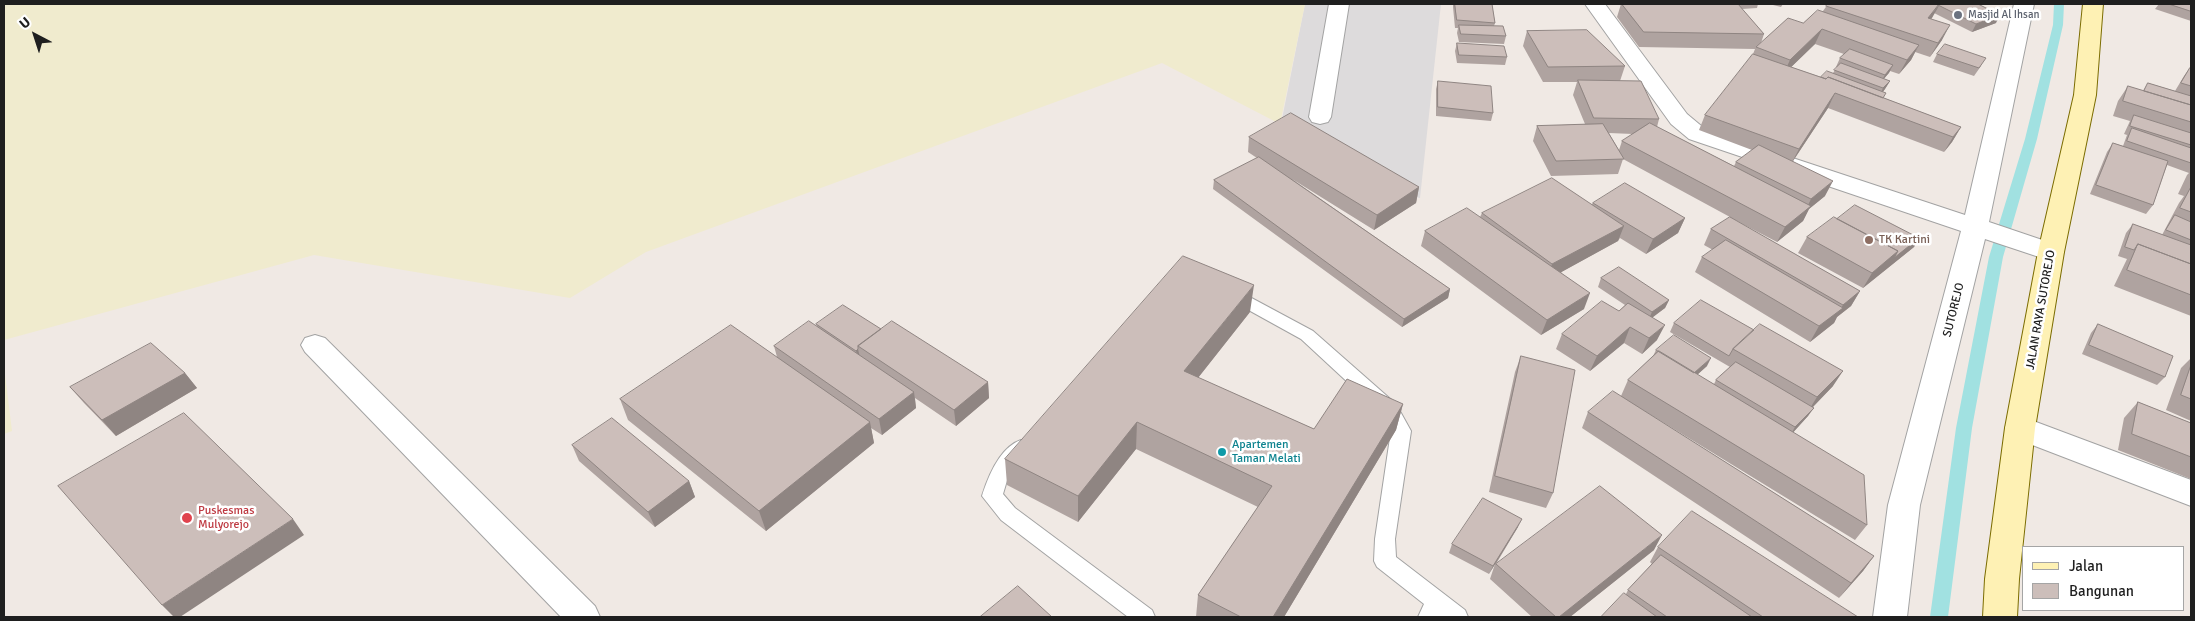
<!DOCTYPE html>
<html>
<head>
<meta charset="utf-8">
<style>
	body { margin:0 }
	#map { position:relative; width:2195px; height:621px; overflow:hidden; background:#f0e9e4; font-family:Signika,sans-serif }
	canvas { display:block }
	.frame { position:absolute; inset:0; border:5px solid #1f1f1f; pointer-events:none }
	.legend { position:absolute; left:2022px; top:546px; width:162px; height:65px; box-sizing:border-box; background:#fff; border:1px solid #a5a5a5; margin:0; padding:6px 9px; list-style:none; font-size:15px; color:#1f1f1f }
	.legend li { display:flex; align-items:center; gap:10px; height:25px }
	.legend b { width:25px; border:1px solid #a5a5a5 }
	.north { position:absolute; left:10px; top:10px; width:50px; height:50px; -webkit-text-stroke:4px #fff; paint-order:stroke; rotate:320deg; font-size:14px; font-weight:700; line-height:20px; text-align:center; color:#1f1f1f }
	.north::after { content:''; display:block; margin:auto; width:18px; height:22px; background:#1f1f1f; clip-path:polygon(50% 0,100% 100%,50% 72%,0 100%) }
</style>
</head>
<body>
<div id="map">
<canvas width="2195" height="621"></canvas>
<div class="frame"></div>
<ul class="legend">
<li><b style="height:6px;background:#fef1b4"></b>Jalan</li>
<li><b style="height:14px;background:#ccbeba"></b>Bangunan</li>
</ul>
<div class="north">U</div>
</div>
<script>
const g = document.querySelector('canvas').getContext('2d');
g.lineJoin = 'round';
function fill(path, color) { g.fillStyle = color; g.fill(path, 'evenodd'); }
function trace(path, color, width, dash) { g.strokeStyle = color; g.lineWidth = width; g.lineCap = dash ? 'butt' : 'round'; g.setLineDash(dash || []); g.stroke(path); }
function label(font, color, halo, rows, align = 'center') {
  g.font = font + ' Signika,sans-serif'; g.lineWidth = 5; g.setLineDash([]); g.textBaseline = 'middle'; g.strokeStyle = halo; g.fillStyle = color; for (const [text, x, y, turn = 0] of rows) {
    g.save(); g.translate(x, y); g.rotate((+turn || 0) * Math.PI / 180); g.textAlign = isNaN(turn) ? turn : align; if (halo) g.strokeText(text, 0, 0); g.fillText(text, 0, 0); g.restore();
  }
}
fill(new Path2D(`
	M1305 4H1441L1420 198 1392 192 1281 124Z`), '#dddbdc');
fill(new Path2D(`
	M4 4H1305L1280 124 1162 63 646 252 570 298 314 255 4 340Z
	M4 366 12 431 4 434Z`), '#f0ebce');
fill(new Path2D(`
	M2054 4H2064L2063 25 2037 139 2003 257 1972 428 1948 617H1930L1956 428 1989 257 2025 139 2053 25Z`), '#a1e1e1');
const lane = new Path2D(`
	M1231 287 1313 331 1396 404 1411 431 1395 539 1396 557 1465 610 1468 617H1418L1424 604 1377 567 1374 561 1375 539 1391 431 1382 414 1301 339 1225 297 1222 293 1225 289Z
	M1021 440 1028 443 1031 448 1008 477 1003 494 1015 508 1152 610 1155 617H1128L1001 520 982 496C988 477 1000 447 1021 440Z`);
const street = new Path2D(`
	M1329 4H1349L1331 117 1328 122 1320 124 1312 122 1309 117Z
	M1585 4H1605L1687 114 1705 129 1965 215 2014 4H2034L1989 222 2060 246 2064 252 2060 258 2051 261 1985 239 1920 505 1907 617H1873L1888 505 1961 231 1689 139 1671 124Z
	M315 335 325 338 595 606 600 617H561L305 352 301 345 305 338Z
	M2020 416 2191 480V506L2009 436 2005 428 2009 420Z`);
const secondary = new Path2D(`
	M2083 4H2103L2096 95 2064 252 2035 428 2019 579 2017 617H1983L1985 579 2005 428 2038 252 2074 95Z`);
trace(lane, '#a3a3a3', 2);
trace(street, '#a3a3a3', 2);
trace(secondary, '#7b6c00', 2);
fill(lane, '#fff');
fill(street, '#fff');
fill(secondary, '#fef1b4');
fill(new Path2D(`
	M1453 4H1492L1495 23 1494 26 1506 36 1504 44 1459 42 1457 33 1458 28H1455L1453 7Z
	M1621 4H1758L1757 8 1742 9 1764 34 1761 43 1803 23 1823 11 1828 4H1981L1980 5 1996 23 1972 32 1934 13 1931 19 1942 40 1930 57 1915 52 1911 60 1899 74 1890 71 1884 79 1890 81 1883 92 1884 98 1961 127 1952 142 1944 152 1828 108 1793 161 1825 196 1809 209 1803 221 1777 242 1731 218 1860 291 1851 306 1837 317 1834 323 1810 342 1695 272 1702 257 1713 250 1704 245 1711 229 1730 217 1623 159 1618 174 1551 176 1533 141 1537 126 1585 124 1573 95 1577 82H1543L1523 46 1527 31 1625 66 1620 81 1659 119 1657 127 1734 166 1736 162 1752 150 1699 130 1705 115 1753 54 1755 49 1639 47 1617 17ZM1815 44 1844 54 1840 58 1836 67H1837L1833 73 1821 77 1791 67ZM1609 133 1633 134 1622 141 1619 150Z
	M1769 4H1783L1781 7Z
	M2159 4H2191V21L2155 9Z
	M1457 43 1507 57 1505 65 1457 63 1455 51Z
	M1937 54 1981 66 1974 76 1933 62Z
	M2190 68 2191 69V316L2114 286 2127 259 2118 256 2126 233 2133 224 2162 235 2179 203 2184 196 2178 194 2187 175 2189 173 2167 165 2153 205 2146 214 2090 194 2107 152 2113 143 2123 146 2127 135 2124 134 2130 121 2113 116 2118 101 2128 86 2143 91 2148 83 2175 91 2184 76Z
	M1438 81 1493 113 1491 121 1436 116V89Z
	M1249 137 1419 187 1416 203 1374 230 1292 179 1450 289 1448 298 1402 327 1213 189 1214 180 1257 158 1248 152Z
	M1593 203 1685 218 1678 233 1646 254 1620 238 1618 241 1561 272 1584 309 1541 335 1421 246 1425 231 1480 217 1482 213 1592 204Z
	M1837 219 1919 238 1914 247 1863 288 1798 253 1807 237Z
	M1601 278 1669 300 1665 308 1652 317 1657 340 1642 354 1624 343 1590 371 1556 349 1562 334 1619 311 1625 305 1598 287Z
	M1250 312 1198 378 1314 429 1403 404 1396 430 1284 617H1196L1198 595 1258 507 1136 449 1078 522 1007 485 1005 459Z
	M1674 323 1833 386 1813 407 1808 416 1793 432 1867 525 1855 540 1638 407 1874 556 1863 571 1839 598 1582 428 1588 412 1621 396 1628 380 1653 356 1656 350 1707 366 1697 375 1714 384 1716 380 1730 367 1670 332Z
	M816 324 881 329 988 382 989 398 956 426 915 398 916 408 882 435 871 428 874 443 766 531 628 420 620 399 777 357 774 346 817 327Z
	M2098 324 2165 377 2157 385 2082 354 2091 333Z
	M1521 356 1553 493 1546 508 1489 492 1515 372Z
	M2191 358V421L2166 410 2181 368Z
	M185 373 197 388 116 436 84 403 70 387Z
	M2138 402 2191 423V479L2118 450 2124 418Z
	M572 445 689 481 695 497 655 527 579 461Z
	M1518 527 1496 564 1654 550 1570 617H1532L1490 579 1495 564 1489 574 1449 553 1452 544Z
	M1658 547 1858 617H1601L1626 594 1628 590 1652 564 1650 562Z`), '#afa3a0');
fill(new Path2D(`
	M1940 4 1932 18 1920 33 1928 18Z
	M2000 15 1996 23 1972 32 1976 24Z
	M1950 25 1942 40 1930 57 1938 43Z
	M1822 29 1815 44 1783 75 1790 60Z
	M1919 45 1911 60 1899 74 1907 60Z
	M1893 65 1889 73 1880 83 1885 75Z
	M1890 81 1885 89 1879 97 1883 88Z
	M1835 93 1828 108 1791 164 1799 149Z
	M1961 127 1952 142 1944 152 1953 137Z
	M1833 181 1825 196 1809 209 1803 221 1777 242 1785 227 1805 211 1811 199Z
	M1419 187 1416 203 1374 230 1377 215Z
	M1685 218 1678 233 1646 254 1653 239Z
	M1624 226 1618 241 1547 280 1552 264Z
	M1919 238 1914 247 1863 288 1872 273 1898 251Z
	M1254 285 1250 312 1182 398 1184 371Z
	M1450 289 1448 298 1402 327 1404 319Z
	M1860 291 1851 306 1837 317 1834 323 1810 342 1819 326 1839 311 1843 305Z
	M1590 293 1584 309 1541 335 1547 320Z
	M1669 300 1665 308 1648 321 1652 312Z
	M1665 325 1657 340 1642 354 1649 338Z
	M1630 327 1624 343 1590 371 1597 356Z
	M858 349 860 358 858 359 856 351Z
	M1711 358 1707 366 1689 382 1694 373Z
	M1843 371 1833 386 1807 413 1817 397Z
	M185 373 197 388 116 436 102 420Z
	M988 382 989 398 956 426 954 410Z
	M914 392 916 408 882 435 879 419Z
	M1403 404 1396 430 1284 617H1273Z
	M1814 408 1808 416 1790 436 1795 427Z
	M870 422 874 443 766 531 759 511Z
	M1137 422 1136 449 1078 522V496Z
	M689 481 695 497 655 527 648 512Z
	M293 519 304 535 180 617H174L162 605Z
	M1522 519 1518 527 1489 574 1493 566Z
	M1662 535 1654 550 1570 617H1559Z
	M1874 556 1863 571 1839 598 1851 583Z`), '#8f8582');
const building = new Path2D(`
	M1455 4H1492L1495 23 1457 20Z
	M1622 4H1738L1764 34 1644 32Z
	M1828 4H1939L1928 18 1950 25 1938 43 1826 6Z
	M1939 4H1978L2000 15 1976 24 1938 5Z
	M2169 4H2191V11Z
	M1818 10 1919 45 1907 60 1822 29 1790 60 1756 47 1788 18 1803 23Z
	M1459 25 1503 26 1506 36 1461 34Z
	M1587 30 1625 66 1548 67 1527 31Z
	M1457 43 1504 46 1507 57 1459 55Z
	M1945 44 1986 58 1979 68 1937 54Z
	M1850 49 1893 65 1885 75 1840 58Z
	M1753 54 1826 79 1828 77 1961 127 1953 137 1835 93 1799 149 1705 115Z
	M1841 63 1890 81 1883 88 1834 70Z
	M2190 68 2191 69V86L2181 83Z
	M1827 71 1886 93 1883 98 1828 77 1826 79 1821 77Z
	M1578 80 1641 81 1659 119 1594 118Z
	M1438 81 1491 86 1493 113 1438 107Z
	M2148 83 2191 96V105L2144 91Z
	M2128 86 2191 105V122L2123 101Z
	M1291 113 1419 187 1377 215 1249 137Z
	M2134 115 2191 133V145L2130 126Z
	M1650 123 1811 206 1785 227 1622 141Z
	M1603 124 1624 159 1556 161 1537 126Z
	M2132 128 2191 148V163L2127 141Z
	M2113 143 2168 161 2153 205 2096 185Z
	M1759 145 1833 181 1811 199 1736 162Z
	M1259 157 1450 289 1404 319 1214 180Z
	M1552 178 1624 226 1552 264 1482 213Z
	M1625 183 1685 218 1653 239 1593 203Z
	M2191 187V212L2180 208Z
	M1855 205 1919 238 1894 258 1898 251 1837 219Z
	M1467 208 1590 293 1547 320 1425 231Z
	M2175 215 2191 222V240L2166 230Z
	M1730 217 1860 291 1843 305 1711 229Z
	M1834 217 1898 251 1872 273 1807 237Z
	M2133 224 2191 245V264L2138 244 2134 250 2125 247Z
	M1726 240 1843 308 1819 326 1702 257Z
	M2138 244 2191 264V295L2127 270Z
	M1183 256 1254 285 1184 371 1314 429 1347 379 1403 404 1273 617H1241L1198 595 1272 486 1137 422 1078 496 1005 459Z
	M1619 267 1669 300 1652 312 1601 278Z
	M1701 300 1754 330 1733 349 1729 356 1674 323Z
	M1602 301 1619 311 1628 303 1665 325 1649 338 1630 327 1597 356 1562 334Z
	M843 305 881 329 858 346V349L856 351 816 324Z
	M809 321 914 392 879 419 774 346Z
	M892 321 988 382 954 410 858 346Z
	M1760 324 1843 371 1817 397 1733 349Z
	M2098 324 2173 356 2165 377 2089 345Z
	M731 325 870 422 759 511 620 399Z
	M1674 335 1711 358 1694 373 1656 350Z
	M151 343 185 373 102 420 70 387Z
	M1659 351 1864 475 1867 525 1628 380Z
	M1521 356 1575 370 1553 493 1495 476Z
	M1736 362 1814 408 1795 427 1716 380Z
	M2191 365V399L2181 395Z
	M1613 391 1874 556 1851 583 1588 412Z
	M2138 402 2191 423V457L2132 434Z
	M184 413 293 519 162 605 58 486Z
	M612 418 689 481 648 512 572 445Z
	M1600 486 1662 535 1559 617H1556L1496 564Z
	M1483 498 1522 519 1493 566 1452 544Z
	M1692 511 1858 617H1763L1658 547Z
	M1661 555 1752 617H1667L1628 590Z
	M1018 586 1052 617H980Z
	M1624 593 1657 617H1601Z`);
fill(building, '#ccbeba');
trace(building, '#8f8582', 1);
for (const [x, y, r, color] of [
	[1958,15,5,"#6b7280"],
	[1869,240,5,"#8d6e63"],
	[1222,452,5,"#0f9aa8"],
	[187,518,6,"#e0444e"]
]) { const dot = new Path2D(); dot.arc(x, y, r, 0, 2 * Math.PI); g.fillStyle = color; g.fill(dot); trace(dot, '#fff', 2); }
label('11px', '#5b616d', '#fff', [
	["Masjid Al Ihsan",1968,15]
], 'left');
label('12px', '#785e54', '#fff', [
	["TK Kartini",1879,240]
], 'left');
label('12px', '#1f1f1f', '#fff', [
	["SUTOREJO",1954,310,-76],
	["JALAN RAYA SUTOREJO",2041,310,-80]
]);
label('12px', '#0d838f', '#fff', [
	["Apartemen",1232,445],
	["Taman Melati",1232,459]
], 'left');
label('12px', '#be3a42', '#fff', [
	["Puskesmas",198,511],
	["Mulyorejo",198,525]
], 'left');
</script>
</body>
</html>
